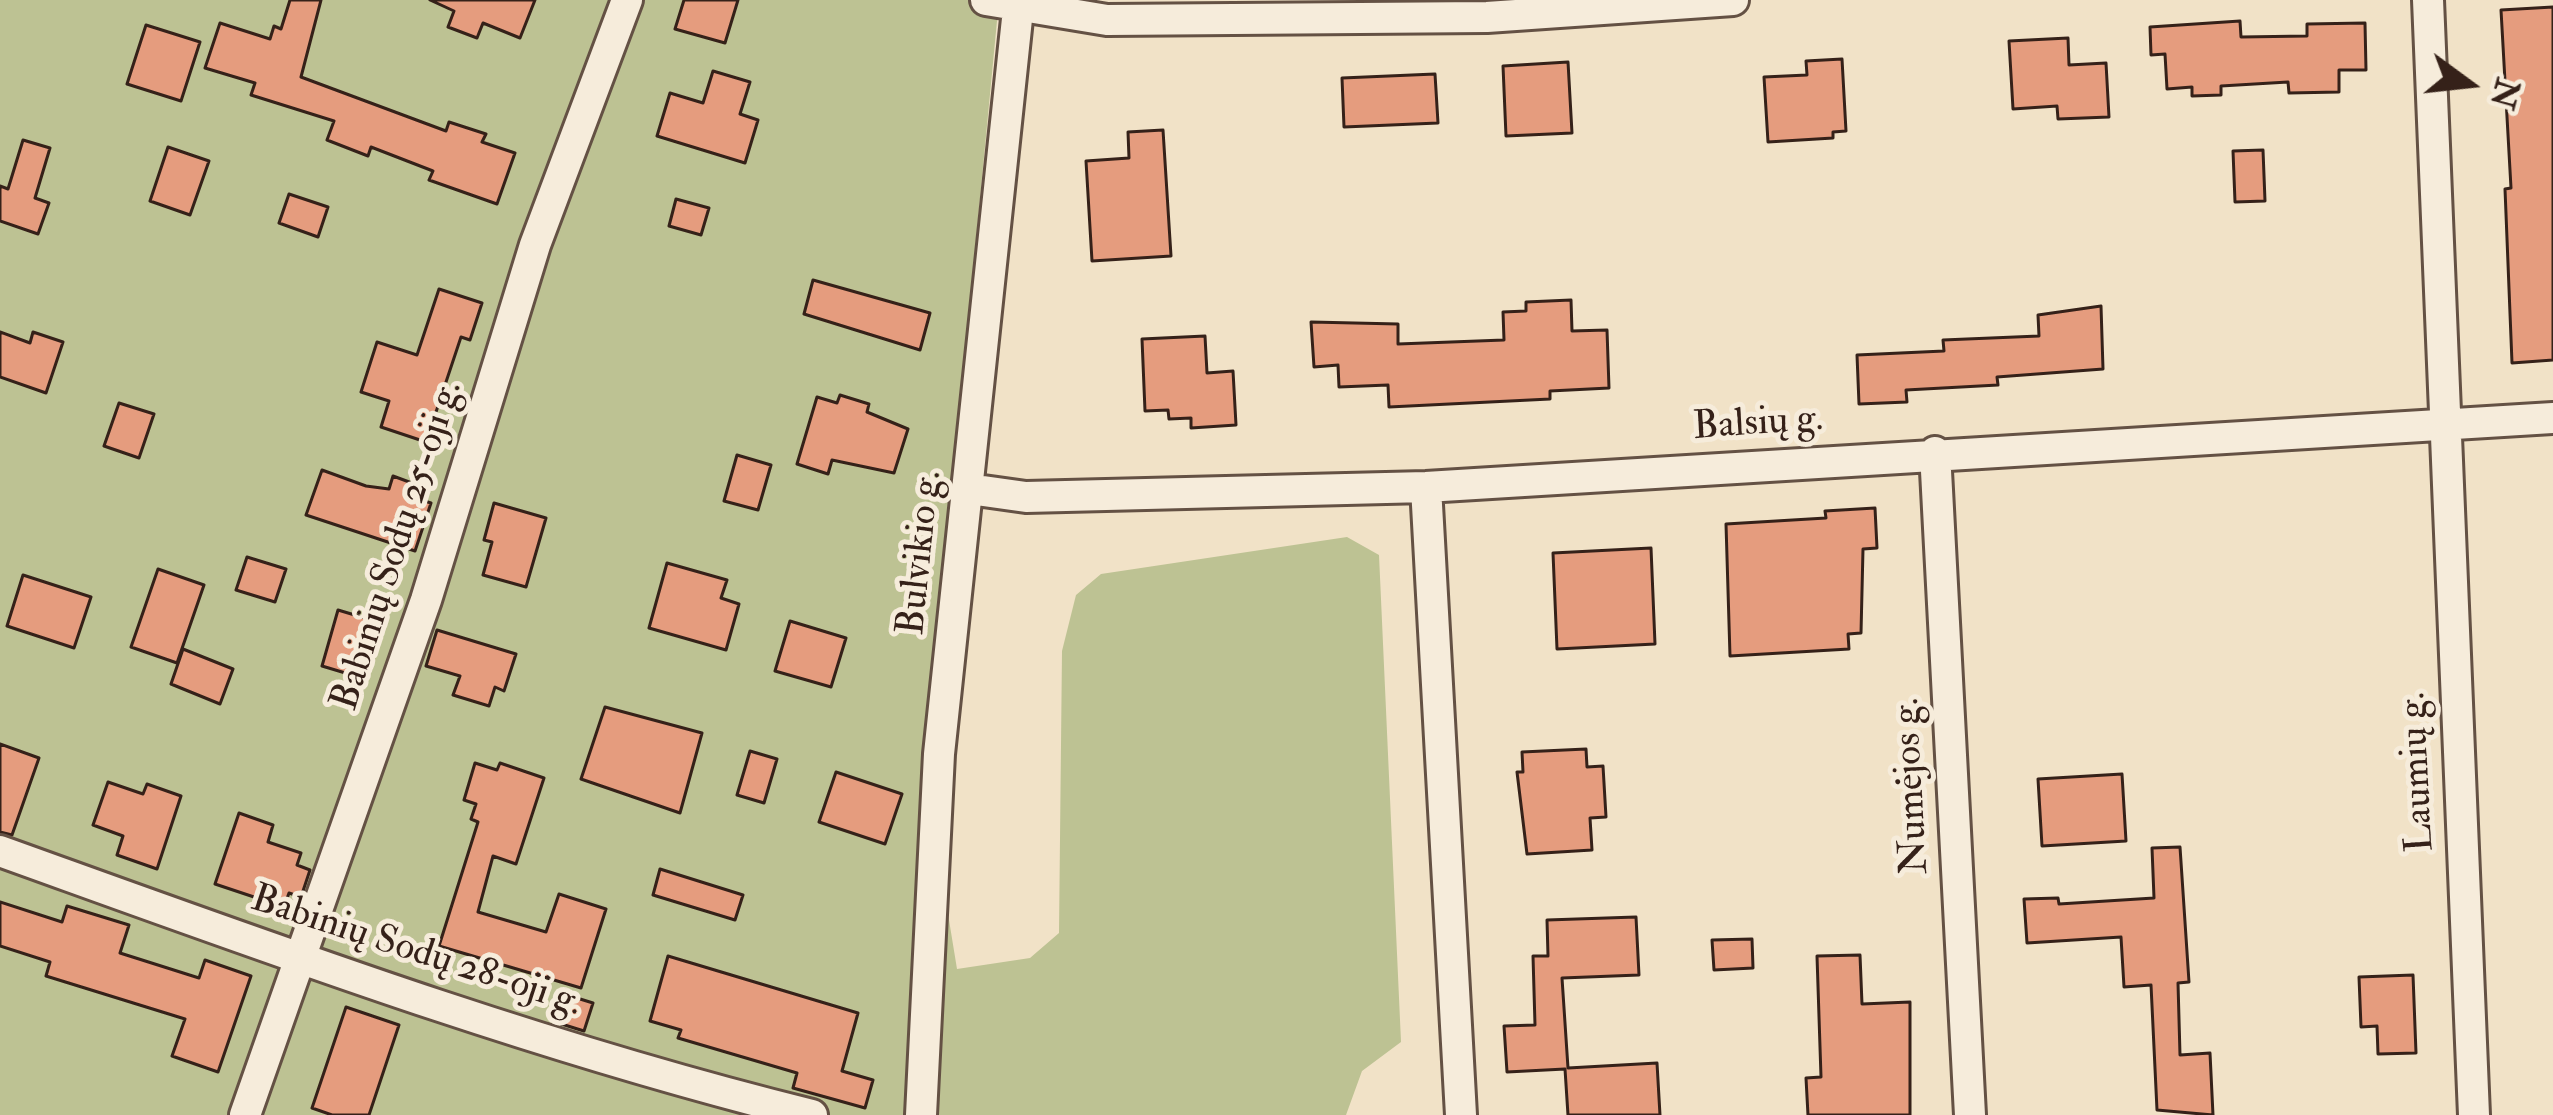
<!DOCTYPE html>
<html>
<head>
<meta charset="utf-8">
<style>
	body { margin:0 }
	#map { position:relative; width:2553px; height:1115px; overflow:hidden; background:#f1e2c7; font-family:"IM FELL Double Pica",serif }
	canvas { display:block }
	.north { position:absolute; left:2409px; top:24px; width:120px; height:120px; -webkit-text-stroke:9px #f6ecdb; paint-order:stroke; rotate:105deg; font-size:33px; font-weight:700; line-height:48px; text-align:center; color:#352119 }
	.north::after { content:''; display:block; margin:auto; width:42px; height:54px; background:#352119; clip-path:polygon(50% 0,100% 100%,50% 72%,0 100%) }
</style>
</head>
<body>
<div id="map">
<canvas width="2553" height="1115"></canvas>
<div class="north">N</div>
</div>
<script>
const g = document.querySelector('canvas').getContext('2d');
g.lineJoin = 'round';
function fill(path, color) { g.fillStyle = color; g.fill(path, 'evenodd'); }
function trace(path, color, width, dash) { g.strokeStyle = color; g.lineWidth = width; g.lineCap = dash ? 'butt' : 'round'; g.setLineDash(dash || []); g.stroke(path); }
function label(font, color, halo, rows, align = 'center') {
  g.font = font + ' "IM FELL Double Pica",serif'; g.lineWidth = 10; g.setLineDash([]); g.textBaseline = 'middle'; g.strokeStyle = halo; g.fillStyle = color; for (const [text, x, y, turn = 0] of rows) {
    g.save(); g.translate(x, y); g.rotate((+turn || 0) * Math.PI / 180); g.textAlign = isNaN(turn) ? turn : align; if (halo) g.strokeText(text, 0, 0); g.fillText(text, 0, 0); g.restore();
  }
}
fill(new Path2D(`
	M0 0H999L925 773 957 969 1030 958 1059 933 1062 651 1076 595 1101 574 1347 537 1379 555 1401 1042 1362 1071 1346 1115H0Z`), '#bdc293');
const building = new Path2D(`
	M290 0H321L301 77 446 131 449 122 486 134 482 142 515 153 497 204 429 180 433 171 371 147 368 156 327 140 334 121 251 95 255 83 205 68 220 23 270 39 274 26 281 29Z
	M430 0H535L520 38 483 23 477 38 448 27 454 11Z
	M684 0H738L725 43 675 29Z
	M2553 7V360L2512 363 2505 189 2511 188 2501 10Z
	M2240 21 2241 37 2307 36V24L2365 23 2366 70H2339V92L2289 93 2288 82 2221 86V95L2192 96V87L2167 89 2165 54 2151 55 2150 27Z
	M146 25 200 42 181 101 127 84Z
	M2068 38 2069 65 2106 63 2109 117 2058 119 2057 106 2013 109 2009 41Z
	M1842 59 1846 131 1833 132V138L1768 142 1764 77 1807 75 1806 61Z
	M1568 62 1572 133 1506 136 1503 66Z
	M713 71 750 82 740 114 758 120 745 163 657 136 670 93 703 103Z
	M1435 74 1438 123 1344 127 1342 78Z
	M1163 130 1171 256 1092 261 1086 161 1129 158 1128 132Z
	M23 140 50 148 35 198 49 203 38 234 0 221V186L8 189Z
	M168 147 209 161 190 215 150 201Z
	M2263 150 2265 201 2235 202 2233 151Z
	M289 194 328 207 318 237 279 223Z
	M676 199 709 208 701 235 669 226Z
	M813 280 930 313 920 350 804 314Z
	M439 289 482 303 470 340 461 337 426 442 381 427 389 401 361 392 377 342 417 355Z
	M1571 300 1572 331 1607 330 1609 388 1550 391V399L1389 407 1388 385 1339 387 1338 365 1314 367 1311 322 1398 324V344L1504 340 1503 312 1526 311V302Z
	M2101 306 2103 369 1997 377 1998 385 1906 390 1907 402 1859 404 1857 355 1944 351 1943 340 2039 336 2038 315Z
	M0 332 30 343 33 332 63 342 46 393 0 377Z
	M1205 336 1207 373 1233 371 1236 425 1191 428V418L1169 419 1168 410 1145 411 1142 339Z
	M840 395 869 404 867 412 908 429 894 473 832 460 828 474 797 464 817 397 837 403Z
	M119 403 154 414 139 458 104 446Z
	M737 455 771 465 758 510 724 501Z
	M322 470 366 486 389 489 393 476 420 486 415 498 431 503 415 551 306 515Z
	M494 503 546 518 526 587 483 575 492 542 484 540Z
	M1875 508 1877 548 1863 549 1861 633 1848 634 1849 649 1730 656 1726 524 1826 518 1825 511Z
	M1651 548 1655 644 1557 649 1553 553Z
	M247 557 286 569 275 602 236 590Z
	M667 563 727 580 721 598 739 604 726 650 649 628Z
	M158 569 204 585 177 663 131 647Z
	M23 575 91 597 74 648 7 626Z
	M338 610 378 622 362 678 322 666Z
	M790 621 846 638 831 687 775 671Z
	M437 630 516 654 504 691 495 687 489 706 453 695 460 676 426 666Z
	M183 649 233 669 220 704 171 684Z
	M605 707 702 733 680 813 581 779Z
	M0 744 39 758 12 835 0 832Z
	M1586 749 1587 767 1603 766 1606 817 1590 818 1592 850 1527 854 1517 772H1523L1522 752Z
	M750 751 777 759 764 803 737 795Z
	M475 763 497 770 500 763 544 778 516 864 493 856 478 912 546 932 559 894 606 909 581 988 439 946 478 822 471 819 476 804 464 800Z
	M836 772 902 794 885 844 819 822Z
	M2122 774 2126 841 2042 846 2038 779Z
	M108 782 143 794 147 784 181 796 157 869 117 855 123 836 93 825Z
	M239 813 273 825 268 842 301 853 297 865 310 870 301 897 289 893 284 907 215 884Z
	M2180 847 2189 982 2178 983 2180 1055 2210 1053 2213 1115 2157 1110 2151 985 2124 987 2121 937 2027 943 2024 899 2058 898 2059 904 2154 898 2152 848Z
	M660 869 743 895 735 920 653 895Z
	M0 902 62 922 67 906 129 925 120 953 199 978 205 960 251 976 218 1072 172 1056 185 1019 46 976 50 962 0 946Z
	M1636 917 1639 975 1562 978 1568 1068 1657 1063 1660 1115H1568L1565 1069 1507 1072 1504 1026 1535 1025 1533 956H1548L1547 920Z
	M1752 939 1753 968 1714 970 1712 940Z
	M1860 955 1862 1004 1910 1002V1115H1808L1806 1078 1821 1077 1817 956Z
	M668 956 858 1013 842 1071 873 1080 865 1108 793 1088 797 1073 678 1038 681 1030 650 1021Z
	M2413 975 2416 1053 2378 1054 2377 1026 2361 1027 2359 977Z
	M564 994 593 1003 584 1031 555 1022Z
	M346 1007 399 1025 369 1115H332L312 1108Z`);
fill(building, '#e59c7e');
trace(building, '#352119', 3);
const street = new Path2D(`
	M986 0 1107 20 1487 17 1733 0
	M2428 0 2474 1115
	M1935 452 1970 1115
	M1426 487 1461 1115
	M969 489 1026 497 1426 487 2553 418
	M0 851C267 947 536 1047 812 1115
	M245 1115 426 600 535 245 627 0
	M921 1115 939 754 1019 0`);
trace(street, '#645144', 36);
trace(street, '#f6ecdb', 30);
label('39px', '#352119', '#f6ecdb', [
	["Balsių g.",1758,425,-4],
	["Babinių Sodų 25-oji g.",399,546,-72],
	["Bulvikio g.",922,553,-84],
	["Laumių g.",2419,772,-93],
	["Numėjos g.",1913,786,-93],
	["Babinių Sodų 28-oji g.",416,953,18]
]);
</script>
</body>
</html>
